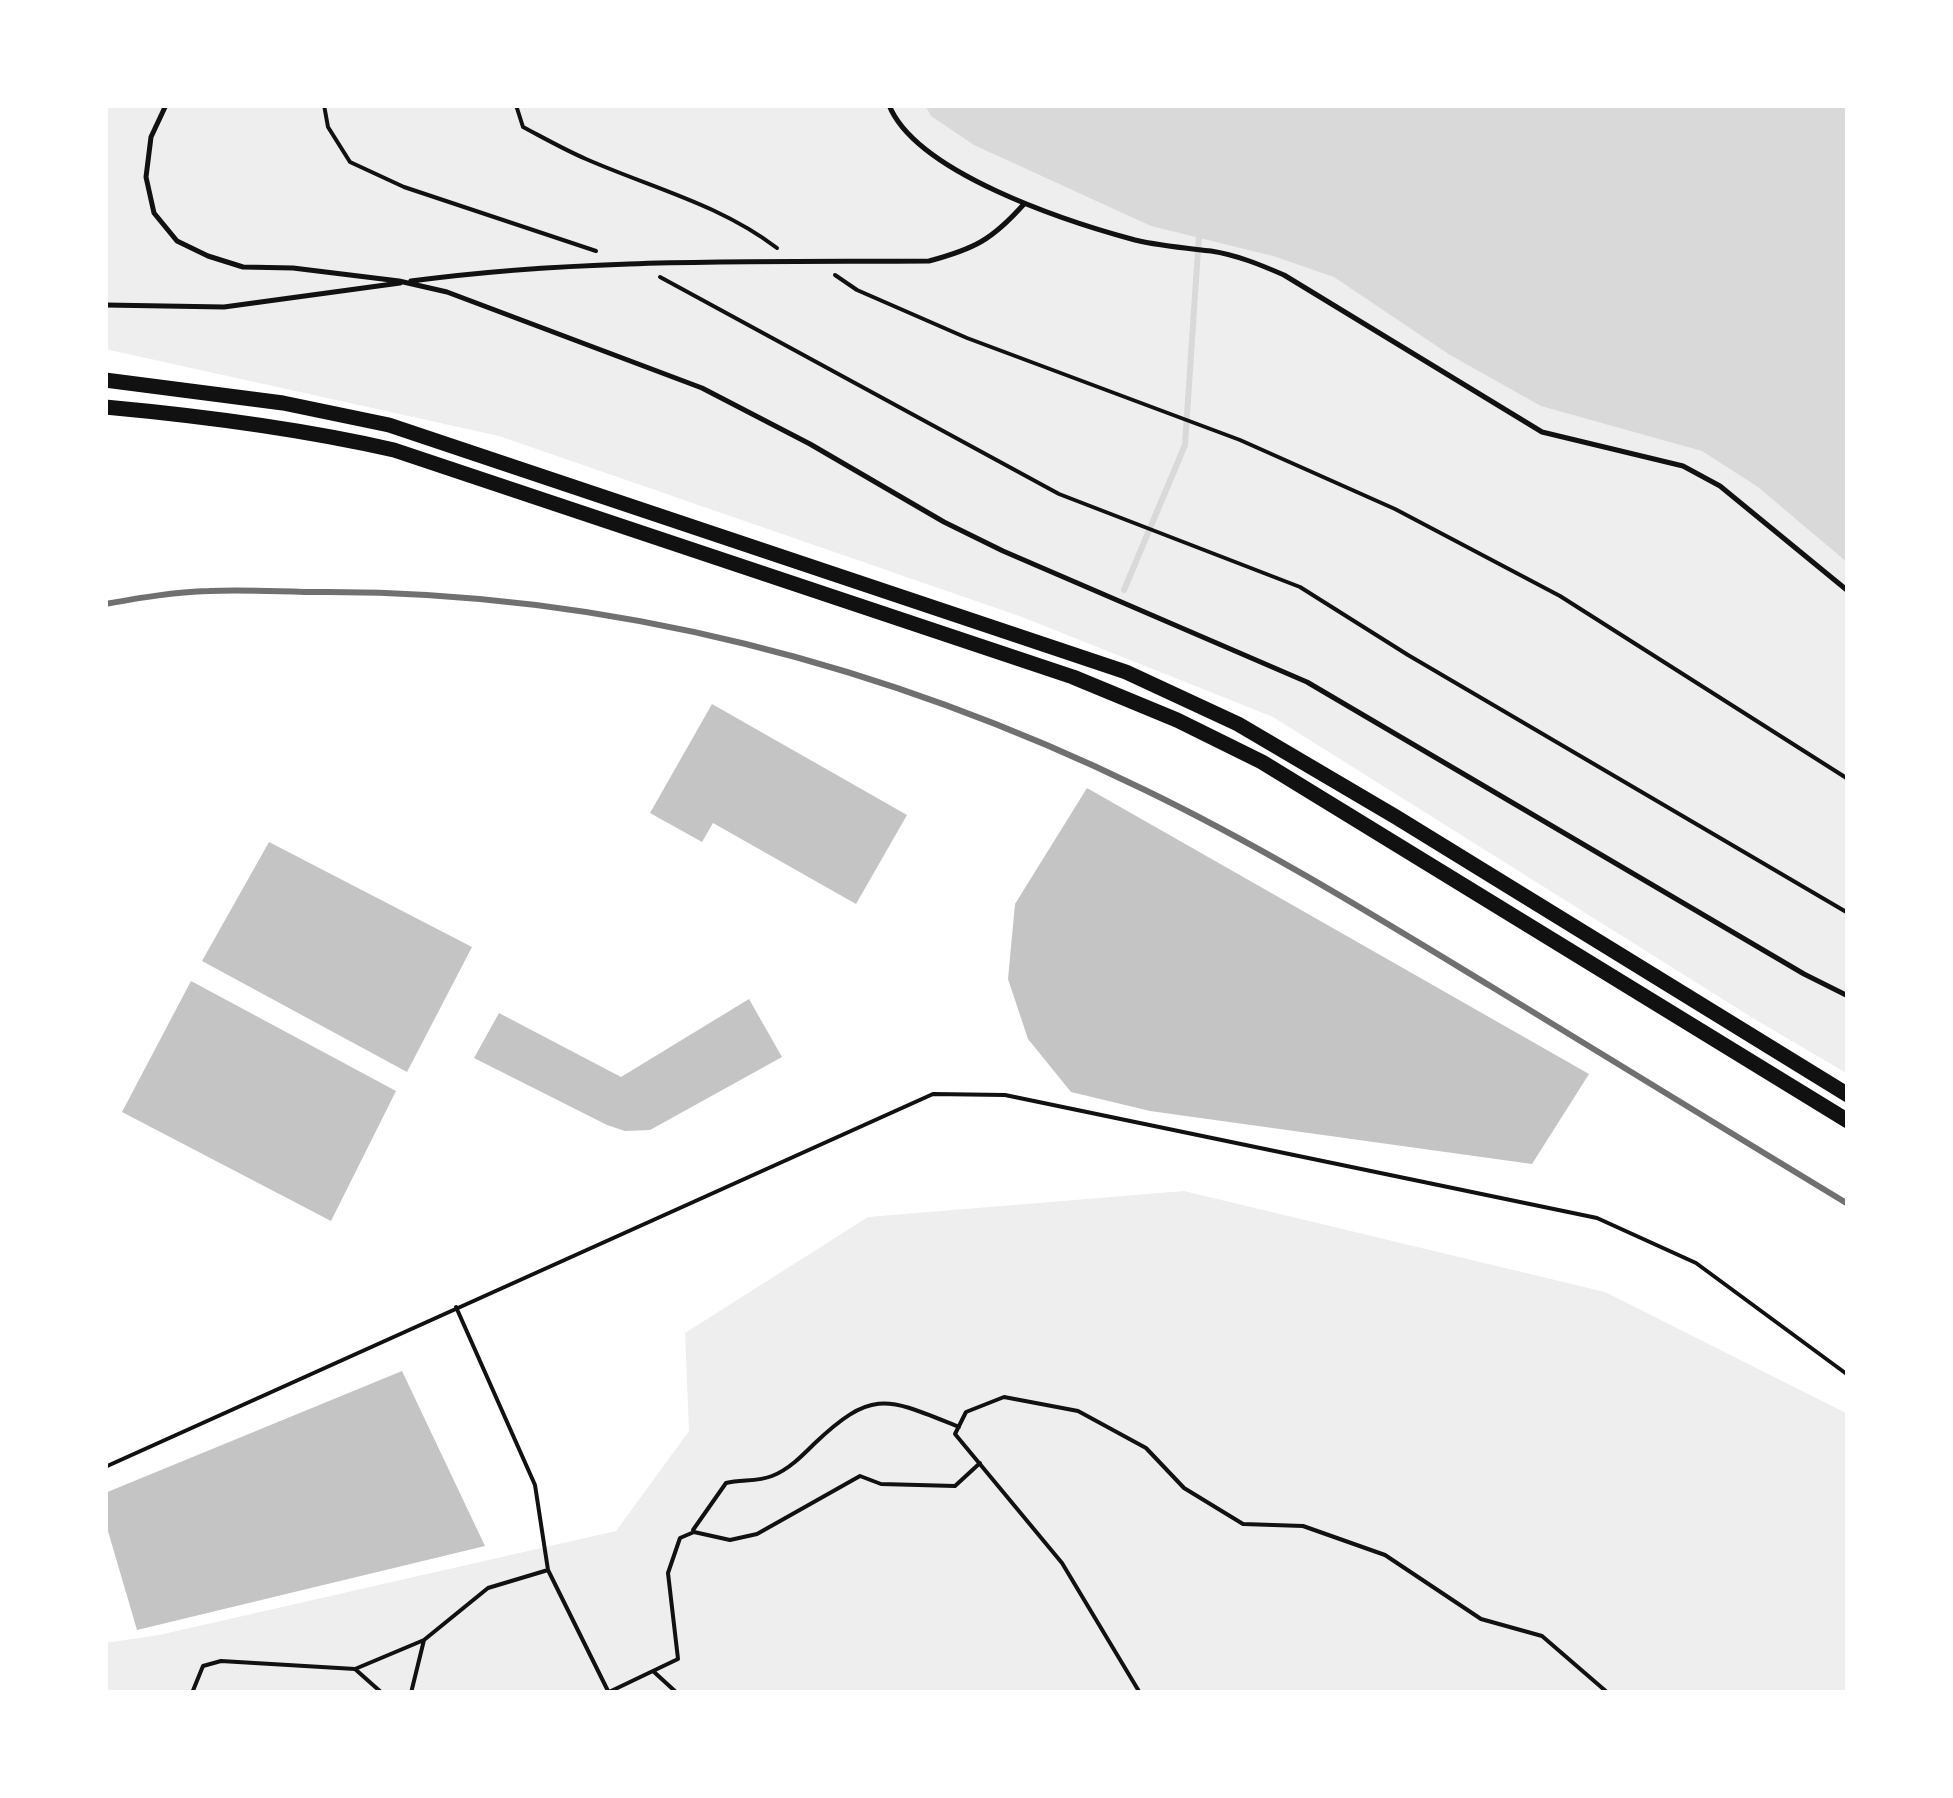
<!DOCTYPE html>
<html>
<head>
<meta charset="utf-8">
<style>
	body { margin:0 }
	#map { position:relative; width:1953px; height:1798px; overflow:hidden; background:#fff; font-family:Figtree,sans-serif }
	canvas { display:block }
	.frame { position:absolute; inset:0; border:108px solid #fff; pointer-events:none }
</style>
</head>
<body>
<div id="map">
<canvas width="1953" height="1798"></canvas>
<div class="frame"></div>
</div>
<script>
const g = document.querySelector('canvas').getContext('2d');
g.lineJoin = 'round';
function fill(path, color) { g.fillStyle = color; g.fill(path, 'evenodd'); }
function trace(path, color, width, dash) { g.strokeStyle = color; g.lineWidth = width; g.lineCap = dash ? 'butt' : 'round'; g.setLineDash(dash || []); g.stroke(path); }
fill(new Path2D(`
	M105 105H1848V1074L1756 1020 1273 717 1022 617 499 436 105 349Z
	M1184 1191 1605 1292 1848 1414V1693H105V1643L159 1635 616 1531 689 1431 685 1333 868 1217Z`), '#eee');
fill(new Path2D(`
	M925 105H1848V563L1758 487 1702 451 1541 406 1450 355 1334 277 1273 256 1151 226 974 145 931 116Z`), '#d9d9d9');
trace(new Path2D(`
	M1124 590 1185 445 1199 235`), '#d9d9d9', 6);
fill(new Path2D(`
	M712 704 907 815 856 904 713 823 702 842 650 813Z
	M1087 788 1589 1074 1532 1164 1150 1111 1071 1092 1028 1039 1008 979 1015 904Z
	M269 842 472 947 407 1072 202 961Z
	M191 981 396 1091 331 1221 122 1112Z
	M749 999 782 1057 650 1130 625 1131 607 1125 474 1058 499 1013 621 1077Z
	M402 1371 485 1546 137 1630 105 1521V1493Z`), '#c4c4c4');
trace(new Path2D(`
	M324 105 328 127 350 162 404 187 596 251
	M516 105 523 127C544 138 565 150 586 159 652 188 719 204 777 248
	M835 275 857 290 967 338 1240 440 1395 509 1560 596 1848 779
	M660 277 1059 494 1300 587 1408 655 1848 913
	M456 1307 535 1485 548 1570 609 1693
	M105 1467 933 1094 1005 1095 1597 1218 1696 1263 1848 1375
	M693 1530 726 1483C741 1479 757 1482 772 1476 788 1470 802 1456 814 1444 873 1388 887 1398 959 1427
	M355 1669 382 1693
	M653 1671 677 1693
	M609 1692 678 1659 668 1573 680 1538 694 1532 730 1540 757 1534 860 1476 881 1484 955 1486 980 1463
	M192 1693 203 1666 221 1661 355 1669 424 1640
	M411 1693 424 1640 488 1588 548 1570
	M1140 1693 1062 1563 955 1434 966 1412 1004 1397 1078 1411 1146 1448 1184 1488 1243 1524 1303 1526 1385 1555 1481 1619 1542 1636 1608 1693`), '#111', 4);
trace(new Path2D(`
	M166 105 151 137 146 177 154 213 177 241 208 256 243 267 293 268 399 281 447 292 702 388 810 444 944 522 1003 551 1307 682 1804 974 1848 996
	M889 105C916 173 1068 222 1135 240 1160 246 1185 248 1211 251 1237 255 1261 265 1284 275L1542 432 1683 466 1720 486 1848 591
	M411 281C582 258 756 262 929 261 974 249 992 240 1024 204
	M105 305 224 307 400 283`), '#111', 5);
trace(new Path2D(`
	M105 380 283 403 389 425 1126 672 1238 724 1396 817 1848 1095
	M105 407C203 416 298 428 394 450L1073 677 1177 720 1262 762 1848 1121`), '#111', 15);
trace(new Path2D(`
	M105 604C139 598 174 592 209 591 246 589 285 592 322 592 608 591 889 665 1145 790 1265 848 1378 918 1492 987 1610 1059 1729 1132 1848 1204`), '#707070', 6);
</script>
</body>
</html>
